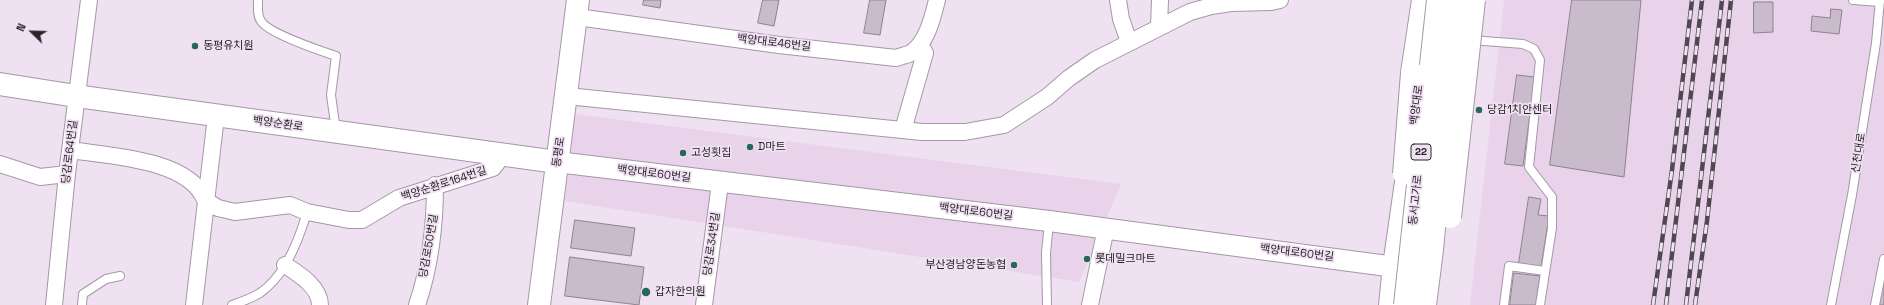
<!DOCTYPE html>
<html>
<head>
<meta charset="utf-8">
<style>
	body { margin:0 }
	#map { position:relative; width:1884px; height:305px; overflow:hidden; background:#f0e1f2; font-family:"Space Grotesk",sans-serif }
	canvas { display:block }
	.north { position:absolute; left:12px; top:12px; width:40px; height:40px; -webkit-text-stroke:3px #f0e1f2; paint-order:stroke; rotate:293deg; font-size:11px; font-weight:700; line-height:16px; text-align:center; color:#292329 }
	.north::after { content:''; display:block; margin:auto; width:14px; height:18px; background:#292329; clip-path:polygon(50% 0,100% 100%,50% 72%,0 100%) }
</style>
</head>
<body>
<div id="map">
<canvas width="1884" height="305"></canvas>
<div class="north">N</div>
</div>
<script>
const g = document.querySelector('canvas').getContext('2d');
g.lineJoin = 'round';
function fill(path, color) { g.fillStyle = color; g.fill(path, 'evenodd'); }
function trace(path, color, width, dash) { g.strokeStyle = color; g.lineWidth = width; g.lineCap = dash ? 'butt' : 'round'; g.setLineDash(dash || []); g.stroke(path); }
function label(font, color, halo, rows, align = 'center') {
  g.font = font + ' "Space Grotesk","Noto Sans KR",sans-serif'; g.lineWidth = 3.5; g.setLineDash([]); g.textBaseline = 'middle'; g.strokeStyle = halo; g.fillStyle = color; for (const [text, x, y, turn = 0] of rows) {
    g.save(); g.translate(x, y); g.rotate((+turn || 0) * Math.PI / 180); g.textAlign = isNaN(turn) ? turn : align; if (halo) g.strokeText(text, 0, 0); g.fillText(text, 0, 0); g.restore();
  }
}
fill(new Path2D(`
	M1504 0H1884V305H1470Z
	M575 114 1121 184 1079 282 565 201Z`), '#e8d3eb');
const building = new Path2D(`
	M644 0H661L660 8 643 5Z
	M763 0H779L774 26 758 23Z
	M870 0H886L880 35 864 33Z
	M1572 0H1641L1624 177 1550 165Z
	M1754 2H1773V32L1754 33Z
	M1831 9 1842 10 1839 34 1811 31 1812 16 1830 18Z
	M1517 75 1535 77 1523 166 1505 164Z
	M1529 197 1541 199 1538 215 1549 216 1541 267 1519 263Z
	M575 220 635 228 631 256 571 248Z
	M570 257 644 267 639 305 565 296Z
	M1514 273 1540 276 1536 305H1510Z
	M1884 279V305H1879Z`);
fill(building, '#cabbcc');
trace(building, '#8f8191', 1);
const service = new Path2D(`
	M258 0C258 7 257 16 261 21 268 33 321 51 336 56L331 95 336 131
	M1853 0 1880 2
	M1471 40 1523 44 1534 49 1540 60 1529 167 1552 197V228L1540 305
	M82 305 83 294 106 279 120 276
	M232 305C241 302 252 298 260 293 285 276 299 240 307 212
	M1047 305 1046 253 1049 222
	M1504 305 1509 266 1545 271
	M1831 305 1852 195 1876 43 1880 0
	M1875 305 1884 259`);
const minor = new Path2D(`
	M1118 0 1121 19 1129 42
	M577 17 779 45 896 58C901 56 907 55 911 53 927 43 933 16 937 0
	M1159 27 1160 0
	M567 96 922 132H965L1004 125 1047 97 1069 78 1095 60 1190 12 1211 6 1231 3 1271 2 1280 0
	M903 130 925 53 920 45
	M70 150C109 156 189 159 205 200L218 208 235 212 290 205 307 212 349 220H362L399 198 493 168 502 156
	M0 164 40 177 67 174
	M285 265C299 274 320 287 320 305
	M54 305 67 174 89 0
	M194 305 216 116
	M417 305C430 267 435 225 435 185
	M704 305 720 183
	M1090 305 1106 228`);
const tertiary = new Path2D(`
	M557 162 1049 221 1410 269`);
const secondary = new Path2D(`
	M0 84 76 96 557 162
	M539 305 578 0
	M1390 305 1394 266 1410 154`);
const trunk = new Path2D(`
	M1412 73 1423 0`);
trace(service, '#a597a7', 10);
trace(minor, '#a597a7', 18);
trace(tertiary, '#a597a7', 22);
trace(secondary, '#a597a7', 24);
trace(trunk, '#a597a7', 24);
trace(service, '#fff', 8);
trace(minor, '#fff', 16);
trace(tertiary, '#fff', 20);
trace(secondary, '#fff', 22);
trace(trunk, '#fff', 22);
const rail = new Path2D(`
	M1653 305 1672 170 1692 0
	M1666 305 1702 0
	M1686 305 1722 0
	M1695 305 1707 221 1731 0`);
trace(rail, '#504851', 4.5);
trace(rail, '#f0e1f2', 3, [9]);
const trunkBridge = new Path2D(`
	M1404 174 1412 73
	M1450 217 1474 0
	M1405 305 1438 0
	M1425 305 1432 250 1455 0`);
trace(trunkBridge, '#a597a7', 24, []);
trace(trunkBridge, '#fff', 22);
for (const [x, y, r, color] of [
	[195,46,4,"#276856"],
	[1479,110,4,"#276856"],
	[750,147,4,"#276856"],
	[683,153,4,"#276856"],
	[1087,259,4,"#276856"],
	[1014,265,4,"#276856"],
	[646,292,5,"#276856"]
]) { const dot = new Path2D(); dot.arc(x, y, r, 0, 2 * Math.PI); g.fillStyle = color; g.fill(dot); trace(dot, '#f0e1f2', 1.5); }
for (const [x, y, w] of [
	[1421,152,20]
]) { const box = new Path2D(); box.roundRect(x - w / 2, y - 8, w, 16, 3); g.fillStyle = '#f0e1f2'; g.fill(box); trace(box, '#292329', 1); }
label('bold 10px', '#292329', null, [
	["22",1421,152]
]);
label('11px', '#292329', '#f0e1f2', [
	["백양대로46번길",774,43,7],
	["백양대로",1417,105,-82],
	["백양순환로",278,124,8],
	["당감로64번길",70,152,-83],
	["동평로",559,152,-82],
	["신천대로",1859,153,-81],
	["백양대로60번길",654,174,7],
	["백양순환로164번길",444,184,-18],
	["동서고가로",1416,200,-84],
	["백양대로60번길",976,212,7],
	["당감로34번길",712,244,-82],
	["당감로50번길",429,246,-80],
	["백양대로60번길",1297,253,7]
]);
label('11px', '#292329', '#f0e1f2', [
	["동평유치원",203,46],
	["당감1치안센터",1487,110],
	["D마트",758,147],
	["고성횟집",691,153],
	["롯데밀크마트",1095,259],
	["부산경남양돈농협",1006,265,"right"],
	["갑자한의원",655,292]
], 'left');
</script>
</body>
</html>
